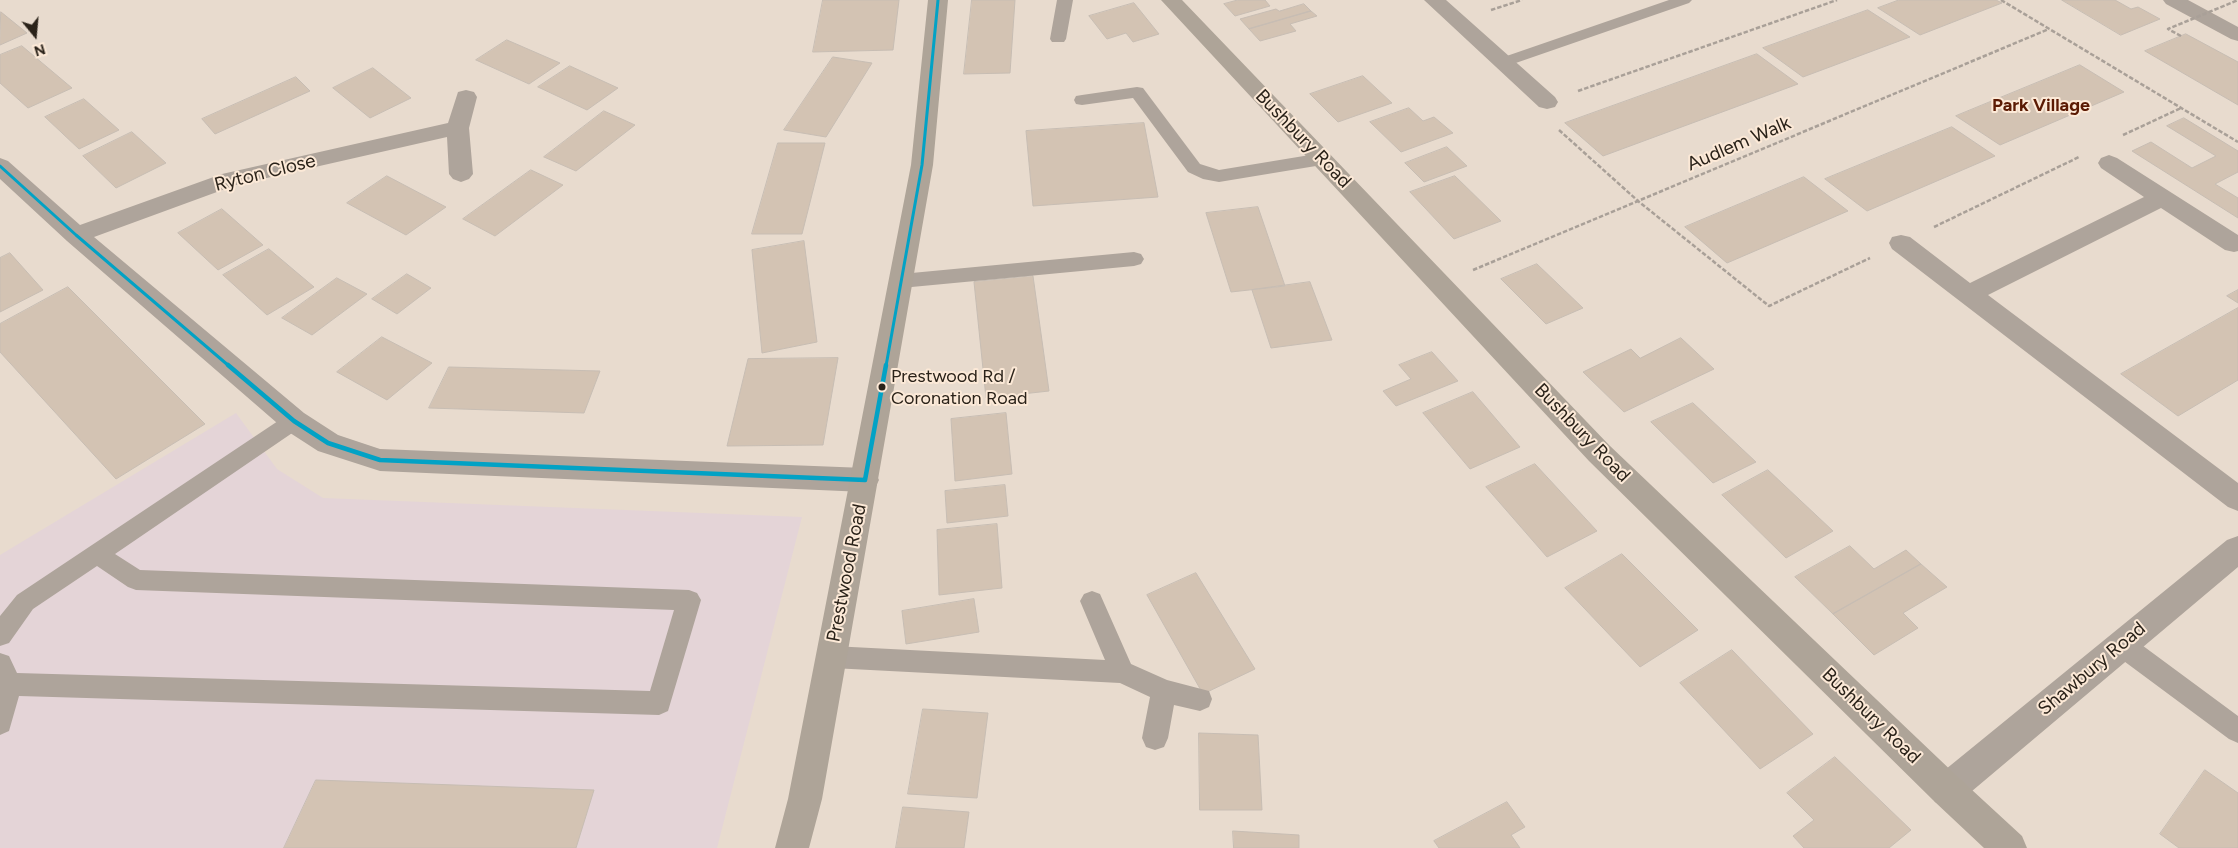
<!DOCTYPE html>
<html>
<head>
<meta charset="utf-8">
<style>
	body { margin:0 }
	#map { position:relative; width:2238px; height:848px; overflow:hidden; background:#e8dbce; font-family:Figtree,sans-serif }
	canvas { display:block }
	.north { position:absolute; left:10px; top:10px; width:50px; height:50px; -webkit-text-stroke:4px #fce9d7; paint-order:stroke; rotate:163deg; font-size:14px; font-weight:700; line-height:20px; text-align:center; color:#2a2219 }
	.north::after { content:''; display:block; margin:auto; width:18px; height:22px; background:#2a2219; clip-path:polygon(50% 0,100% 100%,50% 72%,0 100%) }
</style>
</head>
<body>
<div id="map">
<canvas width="2238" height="848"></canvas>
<div class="north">N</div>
</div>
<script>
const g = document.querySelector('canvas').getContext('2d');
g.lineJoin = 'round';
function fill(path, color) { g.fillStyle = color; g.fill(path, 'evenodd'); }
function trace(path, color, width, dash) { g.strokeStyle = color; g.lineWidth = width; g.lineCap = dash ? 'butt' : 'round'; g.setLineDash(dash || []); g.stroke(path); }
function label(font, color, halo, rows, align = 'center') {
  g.font = font + ' Figtree,sans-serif'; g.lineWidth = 4; g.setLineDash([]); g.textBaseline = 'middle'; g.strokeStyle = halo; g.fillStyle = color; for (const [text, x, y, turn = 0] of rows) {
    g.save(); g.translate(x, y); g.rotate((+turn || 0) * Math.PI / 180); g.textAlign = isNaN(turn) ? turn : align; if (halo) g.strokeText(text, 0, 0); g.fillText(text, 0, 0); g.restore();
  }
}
fill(new Path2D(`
	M236 413 277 469 323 498 802 517 717 848H0V555Z`), '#e4d4d7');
const building = new Path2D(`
	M823 0H899L893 50 813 52Z
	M972 0H1015L1010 73 964 74Z
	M1238 0H1265L1270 6 1235 16 1224 4Z
	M1899 0H1996L2002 3 1920 35 1878 8Z
	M2062 0H2115L2131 9 2138 7 2160 19 2121 35Z
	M1134 3 1159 34 1133 42 1126 33 1107 39 1089 16Z
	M1304 4 1311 11 1249 29 1240 19 1276 9 1279 11Z
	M1868 10 1910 37 1803 77 1763 48Z
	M1311 11 1317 16 1290 24 1296 31 1260 41 1249 29Z
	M1 12 27 33 0 45Z
	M2186 34 2238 62V105L2145 51Z
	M507 40 560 63 529 84 476 60Z
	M22 46 72 88 28 108 0 83V55Z
	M1757 54 1798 84 1603 156 1565 123Z
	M833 57 872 63 826 137 784 130Z
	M2080 65 2124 92 2000 145 1956 116Z
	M570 66 618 88 587 110 538 87Z
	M373 68 411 98 370 118 333 88Z
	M1363 76 1392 103 1338 122 1310 94Z
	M296 77 310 91 215 134 202 119Z
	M84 99 119 130 79 149 45 117Z
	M1409 108 1423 121 1434 117 1453 133 1401 152 1370 122Z
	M604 111 635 125 576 171 544 157Z
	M2184 118 2238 151V172L2215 184 2238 198V218L2132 151 2151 142 2192 168 2216 156 2167 126Z
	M1144 123 1158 197 1033 206 1026 131Z
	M1952 127 1995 156 1867 211 1825 179Z
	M132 132 166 163 116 188 83 156Z
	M778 143H825L802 234H752Z
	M1447 147 1467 166 1424 182 1405 163Z
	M531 170 563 185 495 236 463 219Z
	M387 176 446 207 406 235 347 203Z
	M1455 176 1501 221 1454 239 1410 192Z
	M1804 177 1848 211 1727 263 1685 227Z
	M1258 207 1285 286 1231 292 1206 213Z
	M222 209 263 245 218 270 178 233Z
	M804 241 817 342 762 353 752 250Z
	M269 249 314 287 267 315 223 275Z
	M10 253 43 290 0 312V258Z
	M1537 264 1583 308 1546 324 1501 279Z
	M407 274 431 288 397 314 372 299Z
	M1033 276 1049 391 986 398 974 282Z
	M337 278 367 294 312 335 282 318Z
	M1310 282 1332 340 1271 348 1252 290Z
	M68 287 205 424 116 479 0 352V324Z
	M2238 290V303L2227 296Z
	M2238 308V380L2178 416 2121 374Z
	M382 337 432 363 387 400 337 372Z
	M1681 338 1714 369 1624 412 1583 372 1631 349 1640 358Z
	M1432 352 1458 381 1396 406 1383 391 1411 379 1399 365Z
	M838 358 823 445 727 446 748 359Z
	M449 367 600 371 584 413 429 408Z
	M1473 392 1520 447 1470 469 1423 413Z
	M1693 403 1756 462 1713 483 1651 422Z
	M1006 413 1012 474 955 481 951 419Z
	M1535 464 1597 531 1547 557 1486 487Z
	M1768 470 1833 531 1786 558 1722 495Z
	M1005 485 1008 516 947 523 945 491Z
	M997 524 1002 588 939 595 937 530Z
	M1850 546 1874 569 1906 550 1921 564 1833 614 1795 577Z
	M1622 554 1698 630 1640 667 1565 588Z
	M1921 564 1947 587 1903 613 1918 628 1874 655 1833 614Z
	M1196 573 1255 669 1203 694 1147 595Z
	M974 599 979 632 906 644 902 611Z
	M1732 650 1813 734 1760 769 1680 683Z
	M923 709 988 713 977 798 908 794Z
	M1199 733 1258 735 1262 810H1200Z
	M1835 757 1911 830 1889 848H1804L1793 836 1814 820 1787 793Z
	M2205 770 2238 793V848H2179L2160 834Z
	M316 780 594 790 576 848H284Z
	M1507 802 1525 827 1511 835 1520 848H1439L1434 841Z
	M903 807 969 812 964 848H896Z
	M1233 831 1299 835V848H1234Z`);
fill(building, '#d3c3b3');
trace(building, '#c7bdb3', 1);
trace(new Path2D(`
	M2001 0 2238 142
	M1491 10 1522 0
	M1578 91 1837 0
	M1559 130 1638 201 1769 306 1870 258
	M2123 135 2181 108
	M1934 227 2079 157
	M1473 270 2049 29`), '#a9a098', 2.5, [4.5, 2]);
fill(new Path2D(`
	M1057 0H1073L1066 39 1064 42H1052L1050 39Z
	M1669 0H1692L1689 3 1510 65H1498L1496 62 1498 59Z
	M1137 87 1143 88 1200 164 1219 170 1322 153 1328 155 1331 159 1328 163 1322 165 1219 182 1203 179 1188 172 1133 98 1082 105 1076 104 1074 100 1076 96 1082 95Z
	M1134 252 1141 254 1144 259 1141 264 1134 266 901 288 894 286 891 281 894 276 901 274Z
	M294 413 301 415 305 421 301 427 115 554 140 570 689 590 697 593 701 600 668 711 659 715 19 696 9 731 0 735V653L9 656 17 673 650 691 674 610 136 590 128 587 97 566 33 609 9 643 0 646V616L17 595 287 415Z
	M1092 591 1100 594 1131 664 1167 680 1209 691 1212 699 1209 707 1200 711 1174 705 1168 738 1164 747 1155 750 1146 747 1142 738 1150 697 1120 683 832 668 823 665 820 657 823 649 832 646 1105 660 1080 601 1084 594Z
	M2122 634 2131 637 2238 716V743L2229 739 2113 653 2110 645 2113 637Z`), '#aea49b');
fill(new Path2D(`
	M1424 0H1446L1555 97 1558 102 1555 107 1547 109 1539 107Z
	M2163 0H2188L2238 27V41L2231 39 2166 4Z
	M466 90 474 92 477 97 469 128 473 174 469 179 461 182 453 179 449 174 447 137 236 185 94 237 304 413 338 435 380 449 865 468 875 472 879 480 875 488 865 492 380 471 318 451 284 429 67 241 0 179V158L8 161 80 225 222 174 448 123 458 92Z
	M2109 155 2117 158 2238 235V251L2234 252 2225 250 2161 208 1988 295 2238 483V511L2228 507 1892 249 1889 243 1892 237 1901 235 1910 237 1970 283 2144 197 2101 168 2098 163 2101 158Z
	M2238 536V567L1959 802 1947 807 1935 802 1930 790 1935 778 2227 540Z`), '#aea49b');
fill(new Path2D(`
	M928 0H948L933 165 822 799 809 848H775L788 799 911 165Z
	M1161 0H1182L1609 445 1959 778 2022 836 2027 848H1984L1935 802 1589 461Z`), '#aea498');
trace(new Path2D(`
	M2181 36 2168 29 2238 0`), '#a9a098', 2.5, [4.5, 2]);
trace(new Path2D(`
	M0 166 76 235 229 366
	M886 366 922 165 938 0`), '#02a2c5', 3);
trace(new Path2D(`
	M228 365 294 421 328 443 380 460 865 480
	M865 480 886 365`), '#02a2c5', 4.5);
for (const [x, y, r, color] of [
	[882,387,4.5,"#2a2219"]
]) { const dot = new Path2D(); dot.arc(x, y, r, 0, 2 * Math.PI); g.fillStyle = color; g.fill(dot); trace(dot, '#fce9d7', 2); }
label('bold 18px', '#5b1a03', '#fce9d7', [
	["Park Village",2041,106]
]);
label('18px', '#2a2219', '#fce9d7', [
	["Prestwood Rd /",891,377],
	["Coronation Road",891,399]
], 'left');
label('19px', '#2a2219', '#fce9d7', [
	["Bushbury Road",1303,139,46],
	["Audlem Walk",1739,144,-23],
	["Ryton Close",265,173,-14],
	["Bushbury Road",1582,433,46],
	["Prestwood Road",847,573,-79],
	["Shawbury Road",2092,669,-40],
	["Bushbury Road",1871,716,44]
]);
</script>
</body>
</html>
